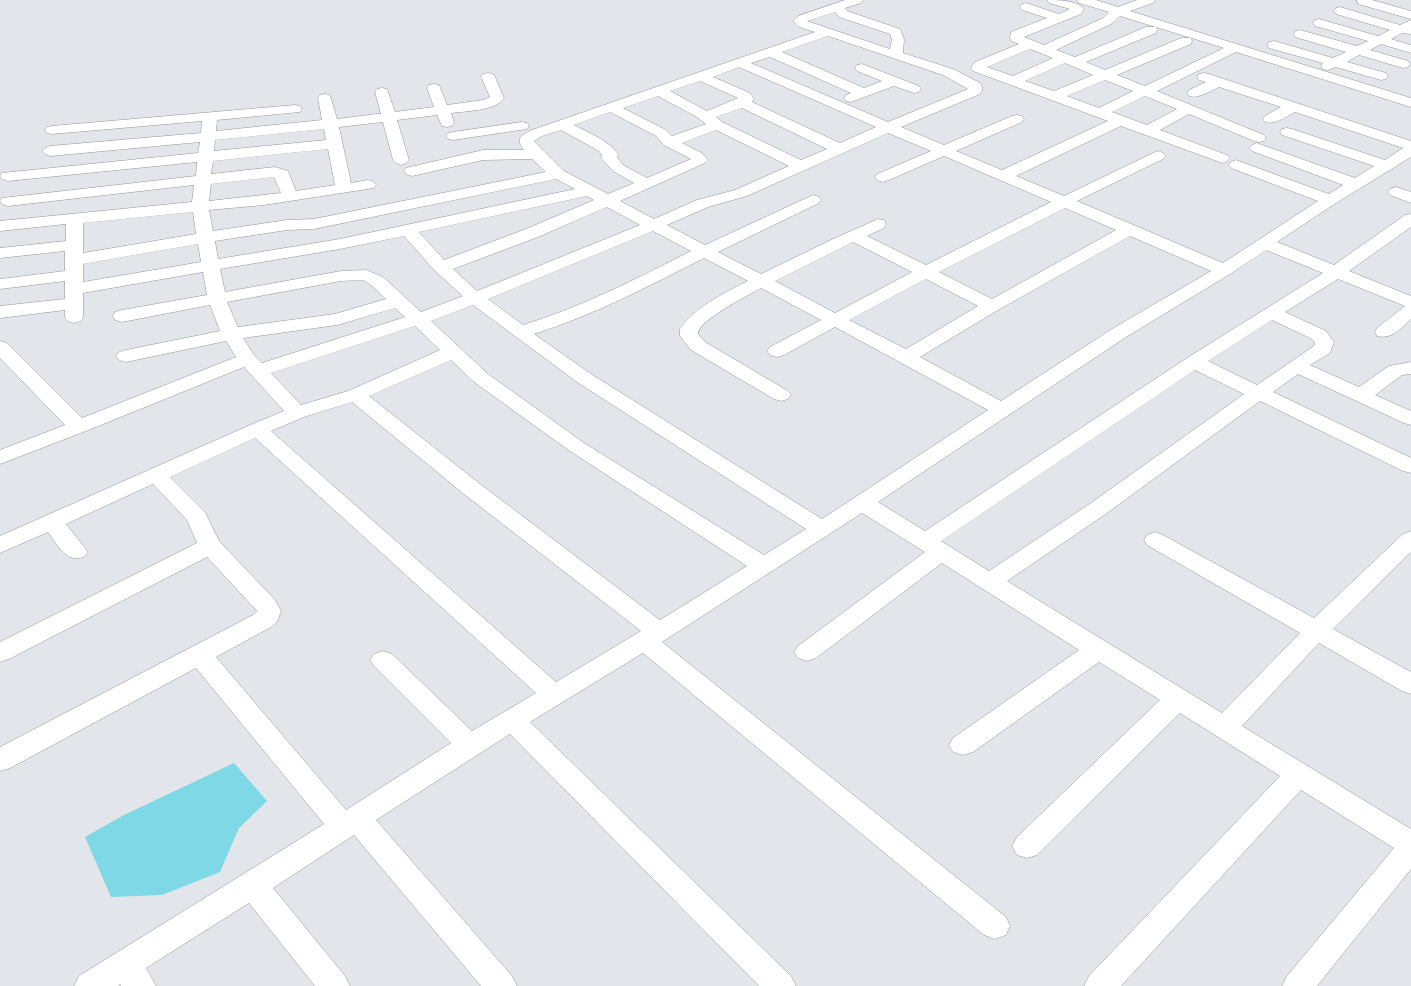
<!DOCTYPE html>
<html>
<head>
<meta charset="utf-8">
<style>
	body { margin:0 }
	canvas { display:block; background:#e2e5ea }
</style>
</head>
<body>
<canvas width="1411" height="986"></canvas>
<script>
const g = document.querySelector('canvas').getContext('2d');
g.lineJoin = 'round';
function fill(path, color) { g.fillStyle = color; g.fill(path, 'evenodd'); }
function trace(path, color, width, dash) { g.strokeStyle = color; g.lineWidth = width; g.lineCap = dash ? 'butt' : 'round'; g.setLineDash(dash || []); g.stroke(path); }
fill(new Path2D(`
	M234 763 267 801 239 828 220 872 162 895 111 897 85 837 124 815Z`), '#7ed8e5');
const minor = new Path2D(`
	M845 0H863L861 3 845 8 847 11 900 29 904 39 903 53 953 69 980 83C983 87 983 90 980 94L901 127 944 145 1012 116 1017 115 1022 116 1024 119 1022 122 956 151 1002 170 1108 121 973 71 971 68 975 62 1019 44 1011 41 1010 38 1011 32 1047 18 1022 10 1020 7 1022 4 1026 3 1059 14 1070 9 1049 3 1047 0C1059 0 1076 0 1084 9L1081 14 1024 37 1044 45 1103 18 1109 12 1079 3 1077 0H1096L1118 7 1137 0H1155L1153 3 1130 11 1411 98V107L1236 52 1157 91 1264 135 1266 138 1264 141 1259 142 1254 141 1189 114 1160 130 1227 155 1230 158 1227 161 1222 163 1217 161 1121 126 1016 176 1064 196 1153 153 1158 151 1163 153 1166 156 1163 159 1077 201 1223 263 1318 201 1231 168 1228 165 1231 162 1236 160 1241 162 1329 194 1343 185 1252 151 1249 148 1252 145 1257 143 1262 145 1355 178 1374 166 1282 135 1280 132 1282 129 1287 128 1292 129 1385 160 1403 148 1295 112C1285 117 1275 125 1265 122L1263 119 1265 116 1281 107 1219 87C1210 91 1199 99 1189 96L1187 93 1189 90 1206 82 1199 80 1197 77 1199 74 1204 73 1209 74 1411 141V157L1336 203 1277 242 1334 265 1405 215 1411 214V227L1349 271 1411 296V319C1401 328 1392 340 1377 336L1375 332 1377 328 1405 306 1338 279 1285 312 1326 331 1334 342 1330 353 1310 365 1359 387 1389 366 1411 362V374L1402 375 1375 395 1411 411V425L1404 423 1298 374 1273 392 1411 458V473L1403 471 1260 401 1107 513 1007 581 1222 713 1300 633 1147 545 1144 540 1147 535 1155 532 1163 535 1314 618 1403 534 1411 531V552L1333 629 1411 672V694L1402 691 1319 643 1242 726 1411 829V869L1317 986H1282L1287 976 1394 848 1301 790 1121 986H1084L1089 976 1280 776 1180 713 1037 855 1027 858 1017 855 1012 846 1017 837 1160 700 1099 662 973 752 963 755 953 752 949 745 953 738 1079 650 942 563 816 658 807 661 798 658 794 652 798 646 925 552 862 513 662 642 1006 917 1010 926 1006 935 995 939 984 935 643 653 530 722 791 976 796 986H759L510 734 376 820 512 976 517 986H481L354 835 273 888 345 976 350 986H315L249 903 146 968 156 986H121L120 984 118 986H74L79 976 324 824 196 668 10 768 0 771V747L253 615 257 611 207 557 9 659 0 662V642L197 543 187 520 153 484 66 524 88 552 84 557C65 563 59 546 48 532L0 553V536L250 425 284 411 244 367 86 431 0 464V450L65 425 0 358V341L7 343 82 418 236 357 226 341 126 362 119 360 116 356 119 352 126 350 220 331 210 305 122 322 115 320 113 316 115 312 122 310 207 295 203 272 83 293V317L81 321 74 323 67 321 65 317V310L0 318V306L65 299V281L0 289V279L65 271V251L0 258V248L66 241V224L0 231V221L192 202 194 185 8 206 2 204 0 201 2 198 196 176 197 162 8 181 2 179 0 176 2 173 198 153 200 142 50 156 45 154 42 151 45 148 50 146 201 133 202 121 52 134 47 133 45 130 47 127 52 126 295 105 300 106 302 109 300 112 217 120 216 131 322 120 318 98 320 95 325 94 330 95 337 119 377 114H381L375 92 377 89 382 88 387 89 395 112 434 107 427 88 429 85 434 84 439 85 447 105 483 100 490 97 481 77 483 74 488 73 493 74 495 77 504 98C497 111 464 111 451 113L454 123 452 126 447 127 442 126 437 115 397 120 409 160 406 163 401 165 396 163 393 160 383 122 339 127 351 183 368 180 374 182 376 185 374 188 264 205 209 210 213 231 287 220 314 219 546 172 532 159 483 160 412 176 406 174 404 171 406 168 483 150H524C515 138 521 136 532 130L815 32 799 27 793 21 798 16ZM835 12 839 17 890 34 892 39 890 49 807 21ZM1120 16 1224 48 1145 86 1117 75 1191 44 1192 41 1191 38H1181L1105 70 1086 62 1156 33 1157 30 1156 27H1146L1075 57 1056 50 1111 24ZM828 36 943 75 968 89 888 122 751 63 770 57 851 93 846 95 844 98 846 101 851 102 894 86 914 93 919 92 921 89 919 86 862 64 857 65 855 68 857 71 882 81 864 88 782 52ZM1030 49 1053 58 1013 76 987 67ZM1065 63 1093 75 1054 91 1025 81ZM739 67 876 127 840 143 752 102 754 99 750 93 713 77ZM1105 80 1133 91 1099 108 1067 96ZM700 81 738 98 707 111 670 91ZM658 96 697 117 706 124 672 136 666 130 623 108ZM1145 96 1177 109 1147 125 1112 112ZM742 108 827 149 801 160 722 122 716 117ZM610 112 656 136 664 145 691 159 647 178 623 165 617 157 618 154C608 140 589 133 574 125ZM324 129 326 140 214 151 215 140ZM561 130 599 151 602 155 601 158 613 171 634 183 608 194 564 171 534 141 542 136ZM716 130 789 166 735 190 697 200 654 219 620 201 705 163 708 160 702 153 682 143ZM888 133 931 151 877 174 875 177 877 180 883 182 889 180 944 156 1051 202 926 265 867 236 884 228 886 224 884 220 878 219 831 240 761 274 718 252 819 203 821 200 819 197 813 195 705 245 667 225 708 207 747 196ZM328 149 335 185 296 191 288 171 275 167 211 174 213 161ZM274 177 281 193 209 201 211 184ZM556 179 575 189 340 239 218 259 215 241 287 230 314 229ZM587 196 594 200 526 229 444 260 419 232ZM607 207 640 225 477 291 453 269 538 237ZM1065 208 1116 230 992 299 939 272ZM193 212 196 234 83 253V223ZM653 231 691 251C636 279 582 307 523 325L488 299ZM404 236 435 271 463 296 421 312 383 277 366 270 341 271 225 292 220 269 340 249ZM1130 236 1211 271 1112 329 1001 401 920 357 998 310ZM853 242 912 272 835 313 775 281ZM198 244 201 262 83 282V264ZM1266 250 1323 273 1187 358 925 531 878 502 1126 337 1230 274ZM704 258 748 281C724 293 695 307 680 329V336L691 350 774 399 781 401 788 399 791 395 788 391 705 342 698 334C698 320 749 295 761 288L821 320 770 347 767 351 770 355 777 357 784 355 835 327 988 410 822 519 591 374 534 334C594 315 649 286 704 258ZM926 279 978 306 906 349 849 320ZM363 280 371 285 386 299 335 314 238 327 227 302 341 281ZM473 305 577 382 806 529 764 555 584 443 488 374 431 321ZM395 308 405 317 262 363 254 355 243 338 337 325ZM1272 320 1312 339 1315 343 1314 346 1257 385 1208 361ZM415 326 440 350 348 391 301 405 271 373ZM451 360 474 382 570 451 747 566 660 620 480 484 369 396ZM1195 370 1244 394 1091 503 989 571 941 541ZM352 402 464 494 641 631 556 682 271 431 304 417ZM255 438 536 693 472 731 392 654 383 651 374 654 370 660 374 666 451 743 346 810 216 657 271 627 277 622 281 611 275 600 219 541 205 512 170 477Z
	M1357 0H1372L1411 11V19L1358 4Z
	M1340 7 1400 25 1411 20V34L1402 33 1391 39 1411 45V53L1381 44 1370 50 1408 61 1410 64 1408 67 1403 68 1359 55 1347 62 1386 73 1388 76 1386 79 1381 80 1336 67 1328 70 1323 69 1321 66 1323 63 1269 48 1267 45 1269 42 1274 41 1333 58 1346 52 1295 37 1294 34 1295 31 1300 30 1357 46 1368 41 1315 26 1313 23 1315 20 1319 19 1378 36 1390 30 1336 14 1334 11 1336 8Z
	M522 122 527 123 529 126 527 129 453 140 448 139 446 136 448 133 453 132Z
	M1396 187 1411 192V203L1390 195 1388 192 1390 189Z`);
trace(minor, '#919499', 1);
fill(minor, '#fff');
</script>
</body>
</html>
